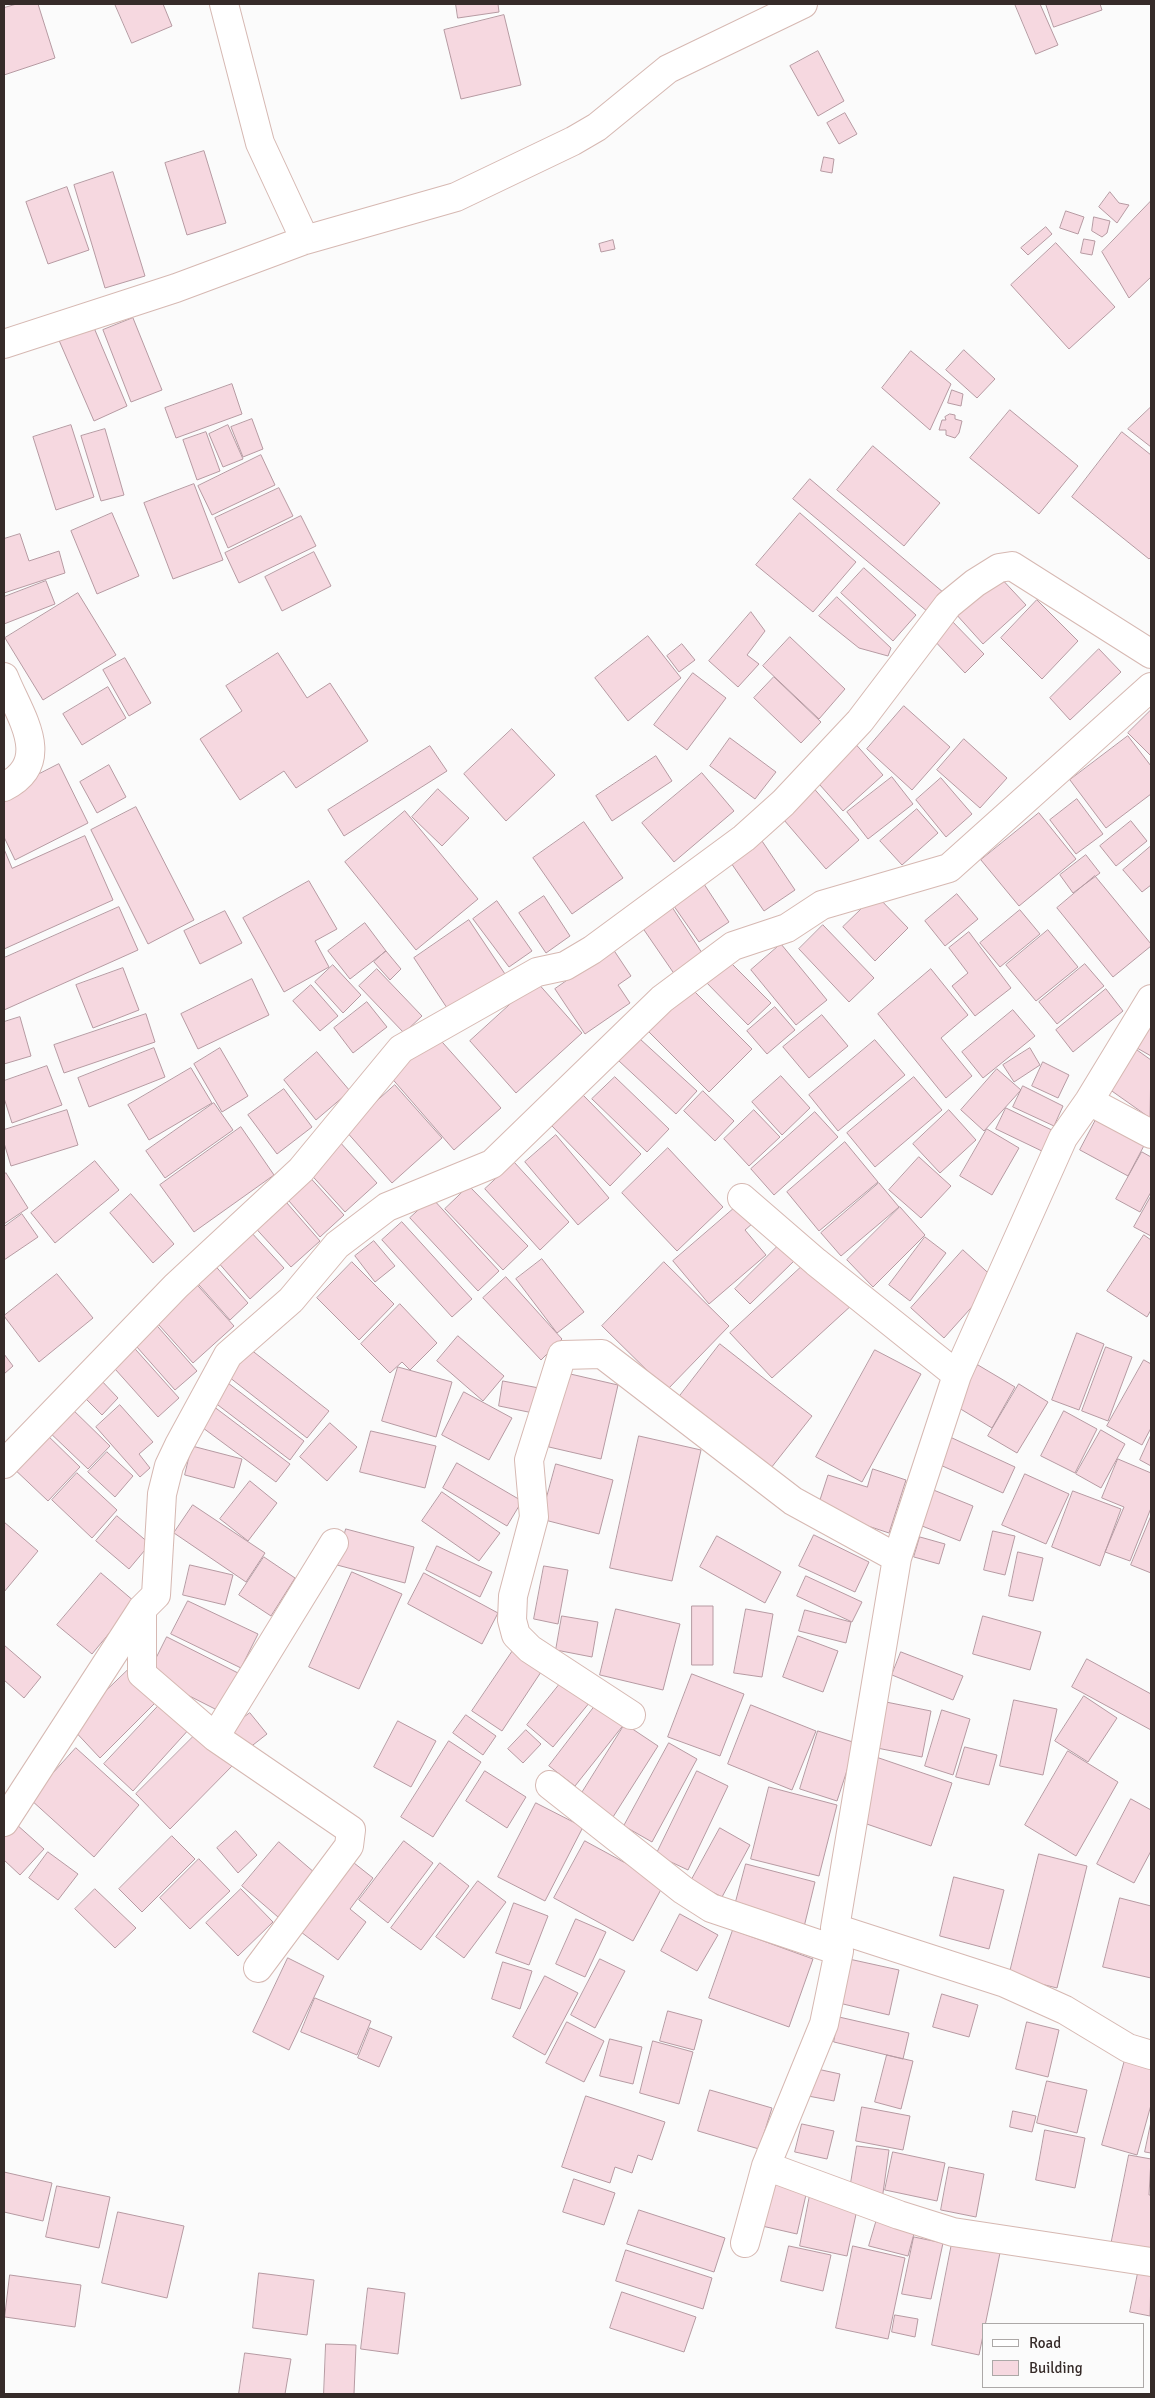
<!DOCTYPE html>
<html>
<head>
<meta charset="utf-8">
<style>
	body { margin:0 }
	#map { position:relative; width:1155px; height:2398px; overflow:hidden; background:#fbfbfb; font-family:Signika,sans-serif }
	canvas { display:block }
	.frame { position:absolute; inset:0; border:5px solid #362b29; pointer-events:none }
	.legend { position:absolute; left:982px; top:2323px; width:162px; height:65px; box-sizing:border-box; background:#fbfbfb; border:1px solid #aca8a7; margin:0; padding:6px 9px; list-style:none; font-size:15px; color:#362b29 }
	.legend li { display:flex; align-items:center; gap:10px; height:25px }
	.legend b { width:25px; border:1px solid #aca8a7 }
</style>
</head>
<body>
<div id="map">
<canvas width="1155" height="2398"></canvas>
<div class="frame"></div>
<ul class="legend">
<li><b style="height:6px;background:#fff"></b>Road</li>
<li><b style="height:14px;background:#f6d8e0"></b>Building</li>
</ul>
</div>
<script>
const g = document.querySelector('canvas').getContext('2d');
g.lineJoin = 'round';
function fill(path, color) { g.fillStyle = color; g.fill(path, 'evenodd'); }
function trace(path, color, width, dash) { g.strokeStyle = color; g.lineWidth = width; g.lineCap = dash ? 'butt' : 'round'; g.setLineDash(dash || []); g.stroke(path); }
const building = new Path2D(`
	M17 4H38L55 58 4 75V8Z
	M115 4H163L172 26 132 43Z
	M456 4H498L499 12 458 18Z
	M1015 4H1040L1058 45 1036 54Z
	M1046 4H1100L1102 10 1054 27Z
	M504 15 521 85 461 99 444 30Z
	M818 51 844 101 818 116 790 66Z
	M845 113 857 134 839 144 827 123Z
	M204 151 226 223 187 235 165 163Z
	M824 157 834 159 832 173 821 171Z
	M113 172 145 276 105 288 74 185Z
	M67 187 89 250 48 264 26 202Z
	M1110 192 1119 203 1129 205 1117 223 1099 207Z
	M1151 201V277L1129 298 1102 252Z
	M1066 211 1084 217 1078 234 1060 228Z
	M1094 217 1110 221 1107 233 1102 237 1092 231Z
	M1046 227 1052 234 1028 255 1021 248Z
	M1084 239 1095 241 1092 255 1081 253Z
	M613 240 615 249 601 252 599 244Z
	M1056 243 1115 307 1069 349 1011 285Z
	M133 318 162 390 131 402 103 330Z
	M92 323 127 406 94 421 58 338Z
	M964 350 995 379 977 398 946 370Z
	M911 351 951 384 930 430 882 388Z
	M232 384 242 414 176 438 165 408Z
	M952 390 963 394 961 406 948 403Z
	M1151 407V447L1128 429Z
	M1010 410 1078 466 1039 514 970 458Z
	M950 414 955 415V419L962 421 959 433 955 438 946 435V430H939L942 420H946L945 417Z
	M252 419 263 449 243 457 231 427Z
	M71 425 94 497 56 510 33 437Z
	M228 425 243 459 223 467 209 434Z
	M105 429 124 495 101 501 81 436Z
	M206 432 220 471 197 480 183 440Z
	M1122 432 1151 455V557L1149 559 1072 497Z
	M873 446 940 503 904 546 837 490Z
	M261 455 275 485 212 515 198 486Z
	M810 479 944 593 928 612 793 499Z
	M194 484 223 560 173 579 144 503Z
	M279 488 293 516 228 548 215 518Z
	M112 513 139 576 97 594 71 531Z
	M800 513 856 562 813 612 756 565Z
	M301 516 316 546 239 583 225 553Z
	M20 534 29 561 59 551 65 573 4 593V539Z
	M314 552 331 586 282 611 265 577Z
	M864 568 916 615 893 641 841 593Z
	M998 575 1026 605 983 644 955 613Z
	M46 581 55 604 4 624V597Z
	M78 593 116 655 43 700 5 638Z
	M837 597 891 648 888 656 859 648 819 616Z
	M1037 600 1078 641 1042 679 1001 638Z
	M751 612 765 631 747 655 759 664 738 687 709 661Z
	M949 618 984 654 965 673 930 636Z
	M648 636 681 678 628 721 595 678Z
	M790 637 845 689 819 719 763 666Z
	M682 644 695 660 679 672 667 656Z
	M1099 649 1121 672 1070 720 1050 698Z
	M278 653 307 698 330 683 368 741 296 788 284 771 240 800 200 739 242 711 226 686Z
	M125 658 151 703 129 716 103 670Z
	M693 673 726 698 687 750 654 725Z
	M774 677 821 722 801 743 754 698Z
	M108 687 126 718 82 745 63 714Z
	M904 706 950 747 912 790 867 749Z
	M1151 710V756L1128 733Z
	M512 729 555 775 506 821 464 774Z
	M1128 736 1151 766V794L1106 828 1070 780Z
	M730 738 776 772 755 799 710 766Z
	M964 739 1007 778 980 808 937 770Z
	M852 740 883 775 843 811 812 776Z
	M430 746 447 771 344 836 328 810Z
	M656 756 672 781 612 821 596 796Z
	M59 764 88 823 15 860 4 837V792Z
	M109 765 126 797 97 813 80 782Z
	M702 773 734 811 674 862 642 823Z
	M892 777 913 804 868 839 847 812Z
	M941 778 972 814 946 837 916 800Z
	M810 784 859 840 826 869 778 813Z
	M438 789 469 818 442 846 412 817Z
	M1077 799 1103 834 1076 854 1050 820Z
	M136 807 194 920 148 944 91 830Z
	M917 809 938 833 902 865 880 841Z
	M405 811 478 899 416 950 345 862Z
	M1039 813 1076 859 1019 906 981 860Z
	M1131 821 1147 841 1116 866 1100 846Z
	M584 822 623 878 572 914 533 858Z
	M85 836 113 900 4 949V849L12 868Z
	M760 838 795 890 764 911 729 860Z
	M1151 846V885L1142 892 1123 870Z
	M1086 855 1100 873 1073 893 1060 875Z
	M1095 876 1151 944V946L1113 977 1057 908Z
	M700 878 729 922 699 942 669 899Z
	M309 881 337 929 315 941 329 967 284 992 243 918Z
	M957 894 978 919 945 946 925 921Z
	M876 895 908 928 875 961 843 927Z
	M544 896 570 936 546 953 519 913Z
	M497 901 532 951 509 967 473 919Z
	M119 907 138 950 4 1010V958Z
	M672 907 704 956 675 975 642 927Z
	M1020 910 1040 934 1000 967 980 943Z
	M225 911 242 943 200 964 184 931Z
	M469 920 507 977 451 1014 414 958Z
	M365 923 386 951 350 979 328 951Z
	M823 925 874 978 849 1002 799 949Z
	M1048 930 1078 967 1036 1001 1006 965Z
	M969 932 1011 988 975 1016 952 986 968 973 949 948Z
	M781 944 827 1000 796 1025 751 970Z
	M613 949 631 976 618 985 630 1003 585 1034 555 989Z
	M386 951 401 969 390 980 374 962Z
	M726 958 771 1003 748 1025 704 980Z
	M1085 964 1104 986 1057 1024 1039 1002Z
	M333 965 361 995 343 1013 315 982Z
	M123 968 139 1010 93 1028 76 985Z
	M377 969 422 1016 404 1033 359 986Z
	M931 969 968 1015 941 1038 972 1076 946 1098 878 1014Z
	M252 979 269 1015 198 1049 181 1014Z
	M536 981 582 1033 516 1093 470 1041Z
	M311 985 338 1016 320 1031 293 1001Z
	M689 986 752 1049 709 1092 646 1029Z
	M1106 989 1123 1011 1073 1052 1056 1030Z
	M367 1002 387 1027 353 1053 334 1028Z
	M775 1007 795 1030 767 1054 747 1031Z
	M1013 1010 1035 1036 983 1078 962 1052Z
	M146 1014 155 1042 64 1073 54 1045Z
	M822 1015 848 1046 809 1078 783 1047Z
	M20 1017 31 1056 4 1064V1022Z
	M1151 1024V1056L1137 1048Z
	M435 1034 501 1108 454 1150 389 1075Z
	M640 1039 697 1091 676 1114 619 1061Z
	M875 1040 905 1075 838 1131 809 1095Z
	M154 1048 165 1077 89 1107 78 1078Z
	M220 1048 248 1096 222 1112 194 1064Z
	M1030 1048 1040 1065 1014 1082 1003 1065Z
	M1137 1050 1151 1060 1150 1118 1109 1089Z
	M317 1052 350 1091 316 1120 284 1080Z
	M1043 1062 1069 1075 1058 1098 1032 1086Z
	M47 1066 62 1105 12 1123 4 1098V1081Z
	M191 1068 212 1103 149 1140 128 1105Z
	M997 1069 1021 1090 984 1131 961 1110Z
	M781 1076 810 1108 782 1135 752 1102Z
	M615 1077 669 1129 647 1152 592 1099Z
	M914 1077 942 1110 875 1167 847 1133Z
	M395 1085 442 1138 392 1183 345 1130Z
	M1023 1086 1063 1106 1054 1126 1013 1107Z
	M284 1089 312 1127 277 1154 248 1115Z
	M703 1091 734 1121 715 1141 684 1111Z
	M583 1095 641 1154 610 1186 552 1126Z
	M214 1103 233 1130 165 1178 146 1151Z
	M1006 1108 1056 1132 1046 1153 996 1129Z
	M67 1110 78 1145 11 1166 4 1143V1130Z
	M754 1110 780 1137 749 1166 724 1139Z
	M949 1110 976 1140 940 1173 913 1144Z
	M815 1112 838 1137 774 1195 751 1169Z
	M1100 1112 1148 1138 1128 1176 1080 1150Z
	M241 1127 274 1175 194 1232 160 1185Z
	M987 1129 1019 1148 992 1195 960 1176Z
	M556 1135 609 1198 578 1225 525 1162Z
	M338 1140 377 1183 345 1212 306 1169Z
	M845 1142 878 1182 819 1231 787 1192Z
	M668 1148 723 1207 677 1251 622 1193Z
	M1142 1152 1151 1157V1192L1140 1212 1116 1199Z
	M919 1157 951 1186 921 1218 889 1190Z
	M95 1161 119 1190 55 1243 31 1213Z
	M514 1162 569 1222 540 1250 485 1189Z
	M6 1173 28 1208 4 1224V1175Z
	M306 1173 344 1215 320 1237 283 1194Z
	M879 1183 899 1207 841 1256 821 1233Z
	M469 1186 528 1246 503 1270 445 1209Z
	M131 1194 174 1244 153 1263 110 1213Z
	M280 1195 320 1241 291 1267 250 1222Z
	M1151 1196V1236L1134 1227Z
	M432 1198 499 1271 478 1291 410 1218Z
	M738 1205 753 1223 745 1230 766 1255 709 1304 673 1261Z
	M900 1207 925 1235 873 1287 847 1260Z
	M22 1214 38 1237 4 1260V1227Z
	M402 1222 472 1299 452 1317 382 1240Z
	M250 1231 284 1268 250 1299 217 1261Z
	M1144 1235 1151 1240V1310L1147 1317 1107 1291Z
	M925 1237 946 1253 910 1301 889 1285Z
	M374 1241 395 1266 375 1282 355 1256Z
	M778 1246 794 1261 750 1304 735 1289Z
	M963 1250 996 1280 944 1338 911 1308Z
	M811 1258 853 1304 772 1378 730 1333Z
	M542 1259 584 1312 557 1333 516 1279Z
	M211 1261 248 1303 230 1320 192 1277Z
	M352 1262 394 1304 359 1340 317 1298Z
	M664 1262 729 1326 667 1390 602 1326Z
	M57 1274 93 1318 39 1362 4 1316Z
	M506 1277 562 1339 541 1360 483 1298Z
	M191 1278 234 1326 193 1363 150 1315Z
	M400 1304 437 1343 410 1370 402 1362 390 1373 361 1344Z
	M151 1319 197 1371 175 1390 129 1338Z
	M1077 1333 1104 1344 1079 1410 1052 1400Z
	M458 1336 504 1376 483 1401 437 1361Z
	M128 1341 179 1398 158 1417 107 1360Z
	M720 1344 812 1416 771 1468 679 1397Z
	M1106 1347 1132 1357 1108 1421 1082 1411Z
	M250 1349 329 1411 307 1438 229 1377Z
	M875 1350 921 1374 862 1482 816 1457Z
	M4 1354 13 1366 4 1374Z
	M1144 1360 1151 1364V1428L1142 1445 1107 1426Z
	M978 1365 1015 1387 992 1428 954 1405Z
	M398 1367 452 1382 436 1437 382 1421Z
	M566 1373 618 1385 601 1459 549 1447Z
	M99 1378 118 1398 102 1415 82 1395Z
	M503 1381 544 1389 538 1414 499 1406Z
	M228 1383 304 1441 290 1460 214 1402Z
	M1019 1384 1048 1402 1017 1453 988 1436Z
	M464 1392 512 1418 489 1460 442 1435Z
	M68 1405 110 1446 88 1469 46 1429Z
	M120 1405 153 1442 139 1454 150 1468 140 1477 96 1427Z
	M213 1406 290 1464 276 1482 199 1425Z
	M1064 1411 1097 1429 1075 1473 1041 1456Z
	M330 1423 357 1447 327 1481 300 1457Z
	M1101 1430 1125 1444 1101 1488 1076 1474Z
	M43 1431 80 1467 48 1501 10 1465Z
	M371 1431 436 1446 425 1488 360 1472Z
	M1151 1435V1466L1140 1460Z
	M639 1436 701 1450 672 1581 610 1568Z
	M950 1437 1015 1467 1003 1493 938 1464Z
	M192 1446 242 1459 234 1488 185 1475Z
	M107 1452 133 1476 115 1497 88 1472Z
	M1118 1459 1151 1473V1508L1130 1561 1105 1552 1124 1507 1102 1498Z
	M457 1463 522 1501 507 1526 443 1488Z
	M556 1464 613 1480 599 1534 541 1519Z
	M873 1469 906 1480 889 1533 817 1509 828 1475 867 1487Z
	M77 1473 117 1510 92 1538 52 1500Z
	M1025 1474 1069 1494 1046 1544 1002 1525Z
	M250 1481 277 1503 248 1541 220 1519Z
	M931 1489 973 1506 960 1541 917 1524Z
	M1073 1491 1121 1509 1100 1566 1052 1547Z
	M442 1492 500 1533 479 1561 422 1521Z
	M193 1505 265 1553 246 1582 174 1533Z
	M117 1516 150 1544 129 1569 96 1541Z
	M1151 1516V1573L1131 1565Z
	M4 1522 38 1551 4 1592Z
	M346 1529 414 1547 405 1583 337 1565Z
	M993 1531 1015 1536 1005 1575 984 1570Z
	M814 1535 869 1562 855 1592 799 1566Z
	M717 1536 781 1572 765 1603 700 1567Z
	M920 1537 945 1544 939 1564 914 1557Z
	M437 1546 492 1572 480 1597 426 1570Z
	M1018 1552 1043 1558 1033 1601 1009 1596Z
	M264 1557 295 1578 271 1616 239 1595Z
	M190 1565 233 1575 225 1605 183 1595Z
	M544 1566 568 1570 558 1624 534 1619Z
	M352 1572 402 1594 359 1689 309 1667Z
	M101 1573 135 1602 92 1654 57 1625Z
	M424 1573 498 1613 482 1644 408 1604Z
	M806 1576 862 1602 852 1622 797 1596Z
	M188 1601 258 1634 241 1668 171 1634Z
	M692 1606H713V1665H692Z
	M616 1609 680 1624 663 1690 600 1675Z
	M746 1609 773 1614 762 1677 734 1673Z
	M805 1610 851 1622 846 1643 799 1631Z
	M562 1616 598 1622 592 1657 556 1650Z
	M983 1616 1041 1632 1030 1670 973 1654Z
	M798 1636 838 1651 823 1692 783 1677Z
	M167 1637 238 1673 219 1711 148 1675Z
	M4 1645 41 1677 24 1698 4 1680Z
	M514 1649 543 1669 502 1731 472 1711Z
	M901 1652 963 1676 953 1700 892 1675Z
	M1087 1659 1151 1694V1730L1072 1687Z
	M129 1669 158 1700 100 1758 70 1726Z
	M692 1674 744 1694 720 1756 668 1737Z
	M563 1680 590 1702 553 1747 527 1725Z
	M1084 1696 1117 1718 1088 1762 1055 1741Z
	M1014 1700 1057 1709 1043 1775 1000 1766Z
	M163 1701 191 1727 133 1791 104 1764Z
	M598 1702 625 1723 575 1786 549 1766Z
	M886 1702 931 1711 922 1757 877 1748Z
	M751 1705 816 1731 792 1790 728 1764Z
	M942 1710 970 1719 953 1775 925 1766Z
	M250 1713 267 1734 244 1752 227 1730Z
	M466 1715 496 1736 483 1755 453 1733Z
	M398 1721 436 1741 411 1787 374 1767Z
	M625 1724 658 1746 613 1817 580 1796Z
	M201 1729 235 1763 170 1829 136 1794Z
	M526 1730 541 1744 523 1763 508 1749Z
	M818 1731 856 1743 837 1801 800 1789Z
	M449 1741 481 1762 433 1837 401 1817Z
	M669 1743 697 1759 652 1842 624 1826Z
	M965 1747 997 1755 989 1785 956 1777Z
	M76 1748 139 1805 94 1857 30 1799Z
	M1068 1751 1118 1782 1076 1856 1025 1825Z
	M876 1757 952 1783 931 1846 855 1820Z
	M485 1771 526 1797 507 1828 466 1801Z
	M697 1771 728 1786 688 1870 656 1855Z
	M769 1787 837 1805 819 1876 751 1859Z
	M1131 1799 1151 1810V1851L1134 1883 1097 1864Z
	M536 1803 583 1827 545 1901 498 1877Z
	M16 1824 44 1849 20 1875 4 1860V1837Z
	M720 1828 750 1845 722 1897 691 1881Z
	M236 1831 257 1855 238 1873 217 1848Z
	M172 1836 195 1859 142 1912 119 1889Z
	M404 1841 433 1863 388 1923 359 1900Z
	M585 1841 664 1884 633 1941 554 1898Z
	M279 1842 315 1873 278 1917 242 1886Z
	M48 1852 78 1874 58 1900 29 1878Z
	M1039 1854 1087 1866 1057 1988 1009 1976Z
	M199 1859 230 1891 190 1929 160 1898Z
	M349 1859 373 1878 350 1909 366 1922 338 1960 297 1929Z
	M440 1863 469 1886 421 1950 391 1928Z
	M746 1864 815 1882 804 1927 734 1909Z
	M954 1877 1004 1890 989 1949 940 1936Z
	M478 1881 506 1902 464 1958 436 1937Z
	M95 1889 136 1928 115 1948 75 1909Z
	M241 1889 273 1922 238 1956 206 1923Z
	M1120 1898 1151 1906V1978L1103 1967Z
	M514 1903 548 1916 529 1965 496 1953Z
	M680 1914 718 1935 697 1971 661 1951Z
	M576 1919 606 1932 585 1977 556 1964Z
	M733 1930 813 1959 789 2027 709 1998Z
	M288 1958 324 1976 289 2050 253 2032Z
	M600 1959 625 1971 595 2028 571 2015Z
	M849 1959 899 1970 889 2015 839 2003Z
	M503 1962 532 1971 520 2009 492 1999Z
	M545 1976 578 1993 545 2055 513 2037Z
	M942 1994 978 2005 969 2037 933 2027Z
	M315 1998 371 2021 357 2055 301 2032Z
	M668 2011 702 2020 694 2050 660 2041Z
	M839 2017 909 2033 903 2059 834 2042Z
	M567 2022 604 2041 584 2082 546 2063Z
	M1027 2022 1059 2030 1048 2077 1016 2069Z
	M370 2028 392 2037 379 2067 358 2058Z
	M610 2039 642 2047 633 2084 600 2076Z
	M653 2041 693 2052 679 2104 640 2093Z
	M887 2055 913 2061 901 2109 875 2102Z
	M1126 2056 1151 2063V2105L1137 2155 1102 2145Z
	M808 2067 840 2074 834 2101 803 2095Z
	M1047 2081 1087 2090 1077 2133 1037 2123Z
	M710 2090 772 2108 759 2149 698 2131Z
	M586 2096 665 2122 652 2160 638 2155 632 2173 615 2167 610 2183 562 2167Z
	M862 2107 910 2116 903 2150 856 2141Z
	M1013 2111 1036 2116 1032 2132 1010 2127Z
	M1151 2122V2153L1145 2152Z
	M802 2124 834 2131 827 2159 795 2152Z
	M1045 2130 1085 2138 1075 2188 1036 2180Z
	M857 2146 889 2150 882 2200 849 2195Z
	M893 2152 945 2163 937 2201 885 2190Z
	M1129 2155 1151 2159 1149 2195H1151V2253L1111 2245Z
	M949 2167 984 2174 976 2217 941 2210Z
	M4 2172 52 2183 43 2221 4 2212Z
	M574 2179 615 2193 604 2225 563 2212Z
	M772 2179 808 2186 797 2234 762 2226Z
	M57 2186 110 2197 99 2248 46 2237Z
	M810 2195 858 2205 847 2256 800 2246Z
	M639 2210 725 2238 714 2272 627 2244Z
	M118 2212 184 2226 167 2298 102 2283Z
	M877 2219 915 2230 908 2256 869 2246Z
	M914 2237 943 2243 931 2299 902 2294Z
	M953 2238 1001 2248 979 2355 932 2345Z
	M789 2246 831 2255 823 2291 781 2281Z
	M853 2246 905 2258 888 2339 836 2328Z
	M626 2250 712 2278 703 2309 616 2281Z
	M259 2273 314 2280 307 2335 253 2328Z
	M1138 2273 1151 2276 1150 2316 1130 2312Z
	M10 2275 81 2285 75 2327 5 2317Z
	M368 2288 405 2293 398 2354 361 2349Z
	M622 2292 696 2317 684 2352 610 2328Z
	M895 2315 918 2319 915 2337 892 2332Z
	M326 2344 356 2345 354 2394H324Z
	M245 2353 291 2359 285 2394H239Z`);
fill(building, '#f6d8e0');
trace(building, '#b69aa2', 1);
const minor = new Path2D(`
	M224 4 260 143 305 240
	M4 344 176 288 305 240 456 197 573 141 597 127 668 69 803 4
	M4 677C19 715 55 761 4 787
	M1089 1101 1151 1134
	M742 1198 816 1262 957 1375
	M4 1464 176 1286 301 1170 401 1049 537 972 565 966 592 950 744 838 783 803 860 721 948 605 975 583 999 568 1012 566 1151 654
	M631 1715 530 1649 516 1635 512 1620 513 1596 534 1517 529 1460 562 1355 602 1354 793 1501 897 1558
	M215 1737 334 1543
	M550 1785 683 1890 711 1908 839 1951
	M4 1822 142 1609
	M835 1928 1005 1983 1065 2010 1128 2048 1151 2055
	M258 1968 349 1846 351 1830 215 1737 142 1674V1609L156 1595 162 1494 169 1466 179 1445 228 1355 291 1300 337 1245 387 1207 492 1164 662 999 733 946 787 928 822 905 949 868 1151 687
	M766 2166 899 2215 953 2232 1151 2262
	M745 2243 766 2166 824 2024 839 1951 835 1928 897 1558 957 1375 1063 1138 1089 1101 1151 999`);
trace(minor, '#d6b8b2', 30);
trace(minor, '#fff', 28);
</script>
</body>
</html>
